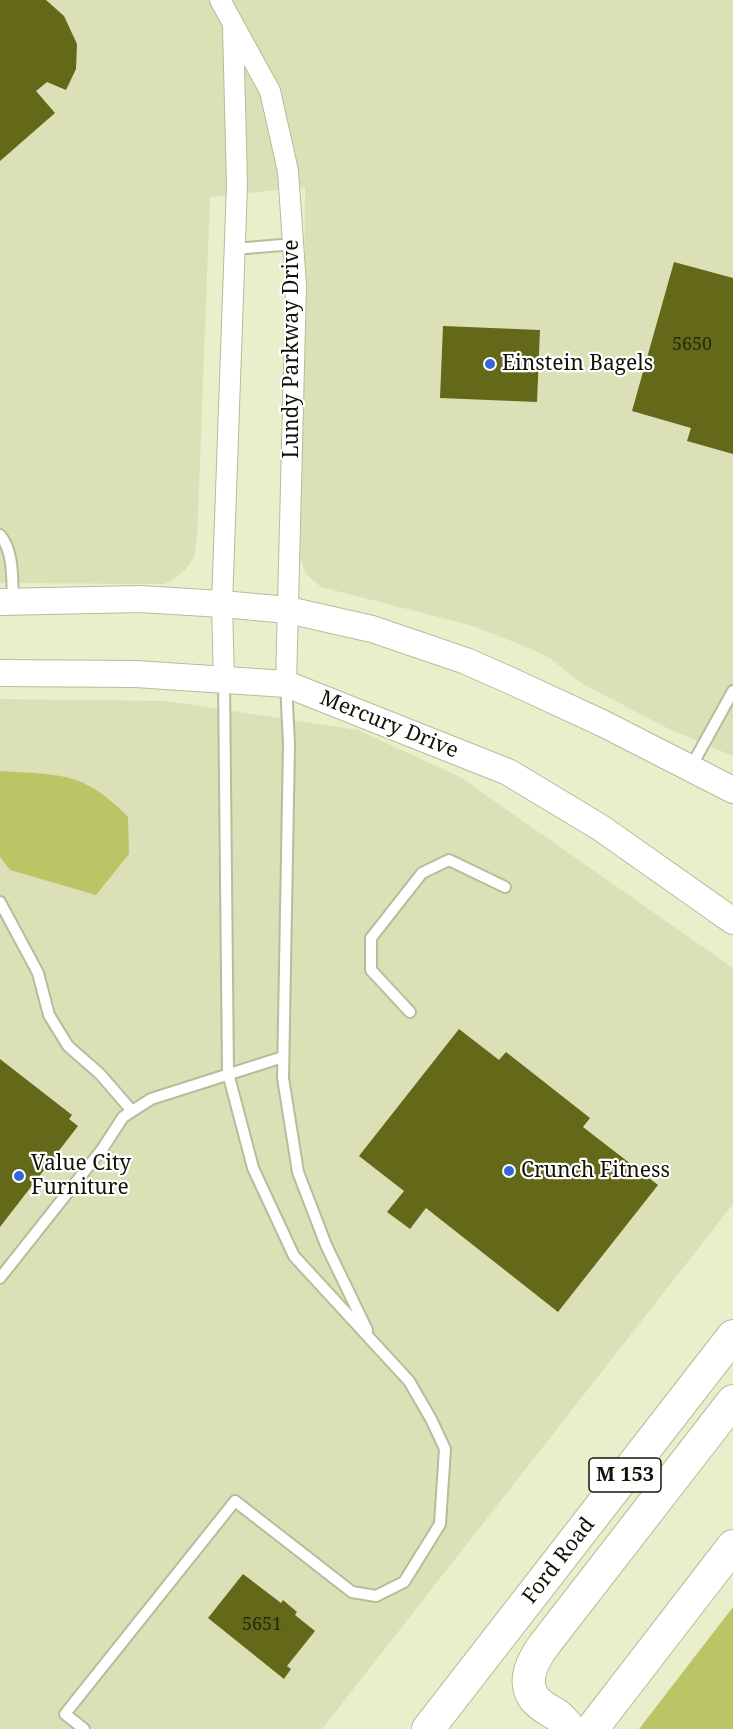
<!DOCTYPE html>
<html>
<head>
<meta charset="utf-8">
<style>
	body { margin:0 }
	canvas { display:block; background:#e9eecb }
</style>
</head>
<body>
<canvas width="733" height="1729"></canvas>
<script>
const g = document.querySelector('canvas').getContext('2d');
g.lineJoin = 'round';
function fill(path, color) { g.fillStyle = color; g.fill(path, 'evenodd'); }
function trace(path, color, width, dash) { g.strokeStyle = color; g.lineWidth = width; g.lineCap = dash ? 'butt' : 'round'; g.setLineDash(dash || []); g.stroke(path); }
function label(font, color, halo, rows, align = 'center') {
  g.font = font + ' "Noto Serif",serif'; g.lineWidth = 4.5; g.setLineDash([]); g.textBaseline = 'middle'; g.strokeStyle = halo; g.fillStyle = color; for (const [text, x, y, turn = 0] of rows) {
    g.save(); g.translate(x, y); g.rotate((+turn || 0) * Math.PI / 180); g.textAlign = isNaN(turn) ? turn : align; if (halo) g.strokeText(text, 0, 0); g.fillText(text, 0, 0); g.restore();
  }
}
fill(new Path2D(`
	M0 0H733V756L667 728 581 683 547 656 529 648 470 625 321 587 306 574 300 558 297 542 304 341 305 187 210 197 197 539 194 557 186 569 171 581 164 584 0 583Z
	M0 699 166 701 358 730 460 777 733 968V1204L322 1729H0Z`), '#dbe0b7');
fill(new Path2D(`
	M0 771C60 775 84 771 128 817L129 854 96 895 10 870 0 857Z
	M733 1607V1729H639Z`), '#bbc566');
fill(new Path2D(`
	M0 0H46L64 16 77 44 76 69 66 90 47 82 36 91 55 113 0 161Z
	M674 262 733 278V454L687 441 691 428 632 411Z
	M443 326 540 330 537 402 440 398Z
	M459 1029 499 1060 506 1052 590 1118 583 1127 658 1185 558 1312 426 1208 410 1229 387 1212 404 1191 359 1156Z
	M0 1059 72 1115 69 1119 78 1126 0 1227Z
	M243 1574 281 1603 283 1600 297 1612 295 1615 315 1631 287 1666 291 1669 284 1679 208 1618Z`), '#636919');
const service = new Path2D(`
	M234 249 294 244
	M0 535C14 551 12 580 13 601
	M286 684 289 744 283 1078 298 1172 326 1245 367 1330
	M691 767 733 691
	M0 902 38 973 49 1015 68 1046 100 1074 132 1111
	M410 1012 371 970V938L422 873 449 860 505 887
	M0 1278 103 1148 123 1117 151 1099 283 1057
	M84 1729 65 1714 235 1501 352 1592 376 1596 404 1582 440 1524 445 1449 431 1419 409 1381 294 1256 253 1168 228 1073 224 681`);
const minor = new Path2D(`
	M220 0 270 91 288 171 296 286 286 684
	M224 681 222 604 237 184 233 27`);
const tertiary = new Path2D(`
	M0 602 140 599 222 604 288 610 372 629 466 661 509 680 604 724 733 790
	M0 673 136 674 286 684 508 772 601 828 733 921`);
const primary = new Path2D(`
	M428 1729 733 1336
	M570 1729C566 1724 562 1719 557 1715 549 1710 540 1706 534 1698 522 1681 533 1660 544 1645L733 1401
	M592 1729 733 1546`);
trace(service, '#b7bc9b', 14);
trace(minor, '#b7bc9b', 22);
trace(tertiary, '#b7bc9b', 28);
trace(primary, '#b7bc9b', 34);
trace(service, '#fff', 10);
trace(minor, '#fff', 20);
trace(tertiary, '#fff', 26);
trace(primary, '#fff', 32);
for (const [x, y, r, color] of [
	[490,364,6,"#3767d6"],
	[509,1171,6,"#3767d6"],
	[19,1176,6,"#3767d6"]
]) { const dot = new Path2D(); dot.arc(x, y, r, 0, 2 * Math.PI); g.fillStyle = color; g.fill(dot); trace(dot, '#fff', 2); }
label('18px', '#27290c', null, [
	["5650",692,345],
	["5651",262,1625]
]);
for (const [x, y, w] of [
	[625,1475,72]
]) { const box = new Path2D(); box.roundRect(x - w / 2, y - 17, w, 34, 4.5); g.fillStyle = '#fff'; g.fill(box); trace(box, '#131408', 1.5); }
label('bold 20px', '#131408', null, [
	["M 153",625,1475]
]);
label('21px', '#131408', '#fff', [
	["Lundy Parkway Drive",292,349,-90],
	["Mercury Drive",389,725,22],
	["Ford Road",559,1561,-52]
]);
label('21px', '#131408', '#fff', [
	["Einstein Bagels",502,364],
	["Value City",31,1164],
	["Furniture",31,1188],
	["Crunch Fitness",521,1171]
], 'left');
</script>
</body>
</html>
